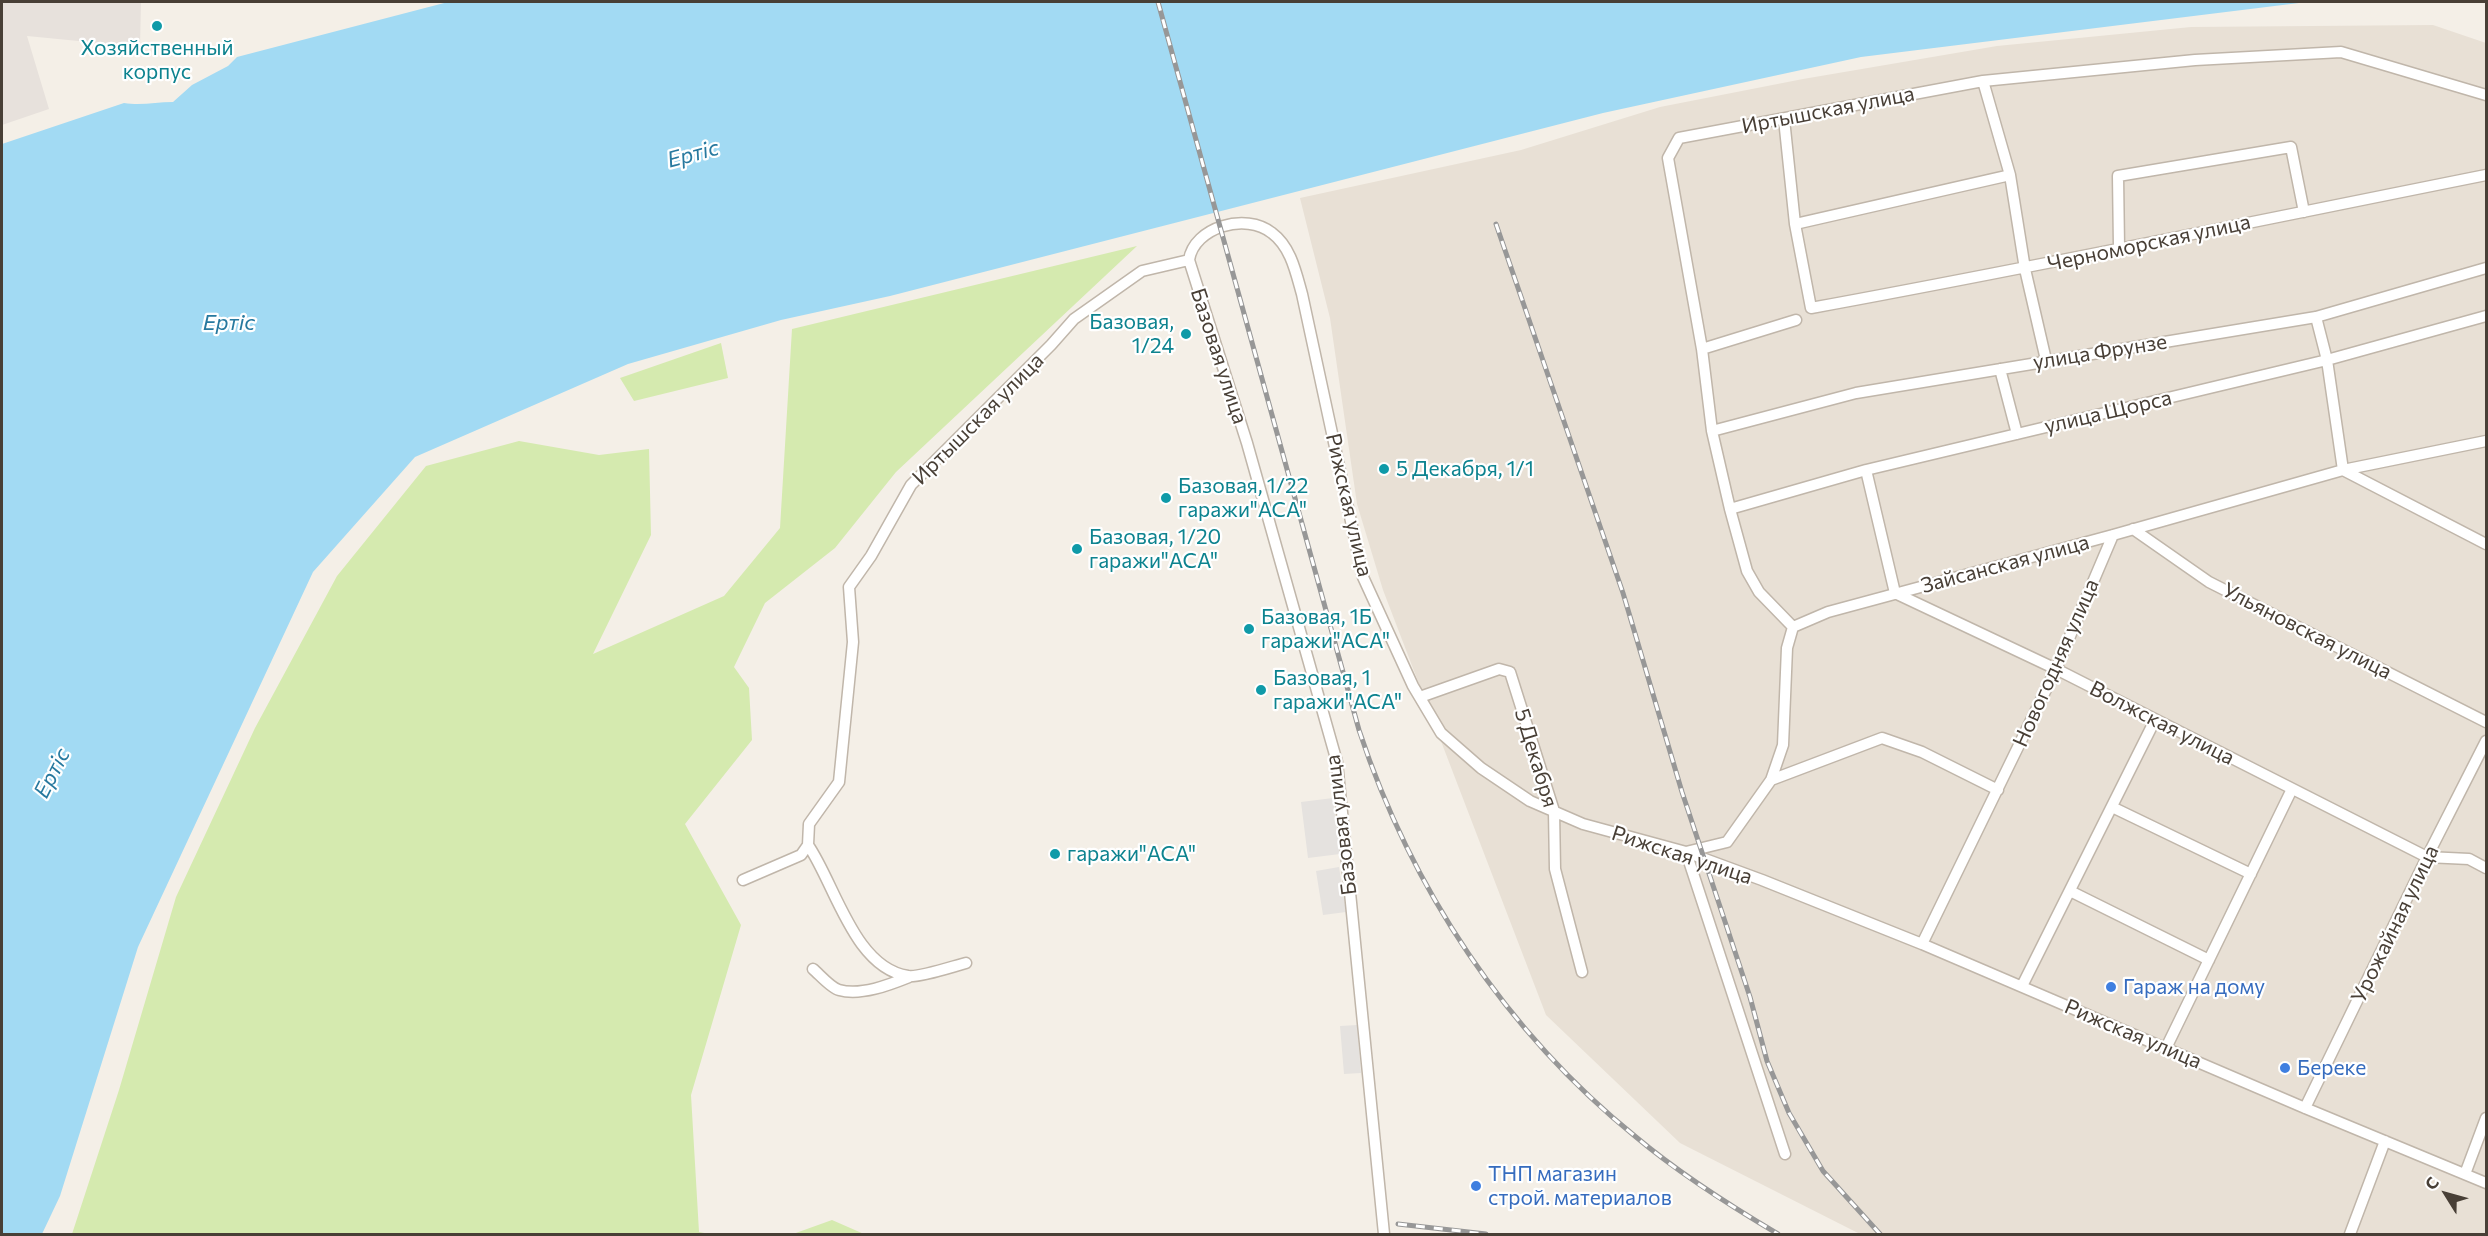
<!DOCTYPE html>
<html>
<head>
<meta charset="utf-8">
<style>
	body { margin:0 }
	#map { position:relative; width:2488px; height:1236px; overflow:hidden; background:#f4efe7; font-family:Commissioner,sans-serif }
	canvas { display:block }
	.frame { position:absolute; inset:0; border:3px solid #483f36; pointer-events:none }
	.north { position:absolute; left:2416px; top:1164px; width:60px; height:60px; -webkit-text-stroke:4px #fff; paint-order:stroke; rotate:307deg; font-size:16px; font-weight:700; line-height:24px; text-align:center; color:#483f36 }
	.north::after { content:''; display:block; margin:auto; width:21px; height:27px; background:#483f36; clip-path:polygon(50% 0,100% 100%,50% 72%,0 100%) }
</style>
</head>
<body>
<div id="map">
<canvas width="2488" height="1236"></canvas>
<div class="frame"></div>
<div class="north">С</div>
</div>
<script>
const g = document.querySelector('canvas').getContext('2d');
g.lineJoin = 'round';
function fill(path, color) { g.fillStyle = color; g.fill(path, 'evenodd'); }
function trace(path, color, width, dash) { g.strokeStyle = color; g.lineWidth = width; g.lineCap = dash ? 'butt' : 'round'; g.setLineDash(dash || []); g.stroke(path); }
function label(font, color, halo, rows, align = 'center') {
  g.font = font + ' Commissioner,sans-serif'; g.lineWidth = 4.5; g.setLineDash([]); g.textBaseline = 'middle'; g.strokeStyle = halo; g.fillStyle = color; for (const [text, x, y, turn = 0] of rows) {
    g.save(); g.translate(x, y); g.rotate((+turn || 0) * Math.PI / 180); g.textAlign = isNaN(turn) ? turn : align; if (halo) g.strokeText(text, 0, 0); g.fillText(text, 0, 0); g.restore();
  }
}
fill(new Path2D(`
	M2433 25 2486 43V1234H1860L1680 1143 1546 1015 1383 590 1357 504 1330 318 1300 198 1521 150 1660 107 1803 79 1997 46 2191 27Z`), '#e8e0d5');
fill(new Path2D(`
	M2 2H141L140 47 27 36 49 109 2 125Z`), '#e7e1dc');
fill(new Path2D(`
	M1137 246 896 472 835 548 765 603 734 667 749 688 752 740 685 824 741 925 691 1095 699 1232 710 1234H72L119 1090 176 897 255 728 337 576 426 466 519 441 599 455 649 449 651 535 593 654 724 596 780 528 792 329Z
	M721 343 728 378 634 401 620 378Z
	M832 1220 864 1234H793Z`), '#d5eaaf');
fill(new Path2D(`
	M1333 798 1340 854 1308 858 1301 802Z
	M1339 867 1346 912 1323 915 1316 871Z
	M1357 1025 1361 1073 1344 1074 1340 1026Z`), '#e5e2df');
fill(new Path2D(`
	M448 2H2307L1861 57 1603 113 890 296 781 320 628 364 415 457 313 572 138 947 60 1196 42 1234H2V144L124 103C141 106 156 102 173 102L192 85 228 66 237 57Z`), '#a2daf3');
const minor = new Path2D(`
	M1983 81 2010 175 2025 269 2046 360
	M1784 119 1795 224 1811 308C2036 267 2261 220 2486 175
	M1795 224 2010 175
	M2119 247 2118 176 2291 147 2304 212
	M2316 317 2327 360 2343 470 2486 544
	M1702 349 1796 320
	M2000 369 2017 434
	M1712 431 1856 393 2316 317 2486 268
	M1866 470 1895 593 2056 669 2427 857 2469 859 2486 868
	M1730 509 1866 470 2327 360 2486 316
	M2133 529 2209 582 2486 722
	M1793 627 1759 592 1747 571 1730 509 1712 431 1702 349 1668 158 1679 138 1983 81 2195 60 2341 52 2486 95
	M1420 697 1499 669 1510 672 1554 811 1555 869 1582 972
	M1771 780 1882 738 1922 752 1998 790
	M2112 807 2251 874
	M808 845C835 884 854 968 908 976 918 978 954 966 966 963
	M743 880 801 855 808 845 809 824 839 782 853 642 849 587 871 556 911 485 1051 345 1074 319 1142 271 1189 260
	M2070 891 2209 960
	M1922 944 2056 669 2113 535
	M813 969C820 975 831 988 839 990 861 996 889 985 909 977
	M2022 986 2155 720
	M2166 1048 2292 789
	M2305 1108 2427 857 2486 741
	M1785 1154 1686 852 1727 842 1771 780 1783 745 1787 648 1793 627 1828 612 2113 535 2343 470 2486 441
	M2465 1174 2486 1118
	M1384 1234 1337 762 1247 443 1189 260C1194 227 1246 212 1272 233 1291 247 1296 273 1302 294L1363 577 1413 686 1441 733 1481 768 1530 801 1583 824 1686 852 1762 880 1922 944 2305 1108 2486 1183
	M2350 1234 2385 1141`);
trace(minor, '#c0b6aa', 13);
trace(minor, '#fff', 10);
const rail = new Path2D(`
	M1158 2 1359 730C1411 888 1506 1032 1636 1137 1680 1174 1729 1205 1778 1234
	M1496 224 1623 593 1682 792 1750 997 1767 1061 1789 1113 1823 1171 1880 1234
	M1398 1224 1486 1234`);
trace(rail, '#979797', 5);
trace(rail, '#fff', 3, [9]);
for (const [x, y, r, color] of [
	[157,26,6,"#0f9aa8"],
	[1186,334,6,"#0f9aa8"],
	[1384,469,6,"#0f9aa8"],
	[1166,498,6,"#0f9aa8"],
	[1077,549,6,"#0f9aa8"],
	[1249,629,6,"#0f9aa8"],
	[1261,690,6,"#0f9aa8"],
	[1055,854,6,"#0f9aa8"],
	[2111,987,6,"#3f7fe0"],
	[2285,1068,6,"#3f7fe0"],
	[1476,1186,6,"#3f7fe0"]
]) { const dot = new Path2D(); dot.arc(x, y, r, 0, 2 * Math.PI); g.fillStyle = color; g.fill(dot); trace(dot, '#fff', 2); }
label('21px', '#0d838f', '#fff', [
	["Хозяйственный",157,48,"center"],
	["корпус",157,72,"center"],
	["Базовая,",1174,322,"right"],
	["1/24",1174,346,"right"],
	["5 Декабря, 1/1",1396,469],
	["Базовая, 1/22",1178,486],
	["гаражи\"ACА\"",1178,510],
	["Базовая, 1/20",1089,537],
	["гаражи\"ACА\"",1089,561],
	["Базовая, 1Б",1261,617],
	["гаражи\"ACА\"",1261,641],
	["Базовая, 1",1273,678],
	["гаражи\"ACА\"",1273,702],
	["гаражи\"ACА\"",1067,854]
], 'left');
label('21px', '#483f36', '#fff', [
	["Иртышская улица",1828,110,-11],
	["Черноморская улица",2149,243,-12],
	["улица Фрунзе",2100,352,-9],
	["Базовая улица",1219,356,72],
	["улица Щорса",2108,412,-13],
	["Иртышская улица",978,419,-45],
	["Рижская улица",1349,505,77],
	["Зайсанская улица",2005,564,-15],
	["Ульяновская улица",2307,631,27],
	["Новогодняя улица",2056,663,-66],
	["Волжская улица",2162,723,27],
	["5 Декабря",1536,758,73],
	["Базовая улица",1341,825,-97],
	["Рижская улица",1682,855,18],
	["Урожайная улица",2395,924,-64],
	["Рижская улица",2133,1034,23]
]);
label('21px', '#366cbe', '#fff', [
	["Гараж на дому",2123,987],
	["Береке",2297,1068],
	["ТНП магазин",1488,1174],
	["строй. материалов",1488,1198]
], 'left');
label('italic 22px', '#27799f', '#fff', [
	["Ертіс",693,154,-15],
	["Ертіс",229,323],
	["Ертіс",52,773,-63]
]);
</script>
</body>
</html>
